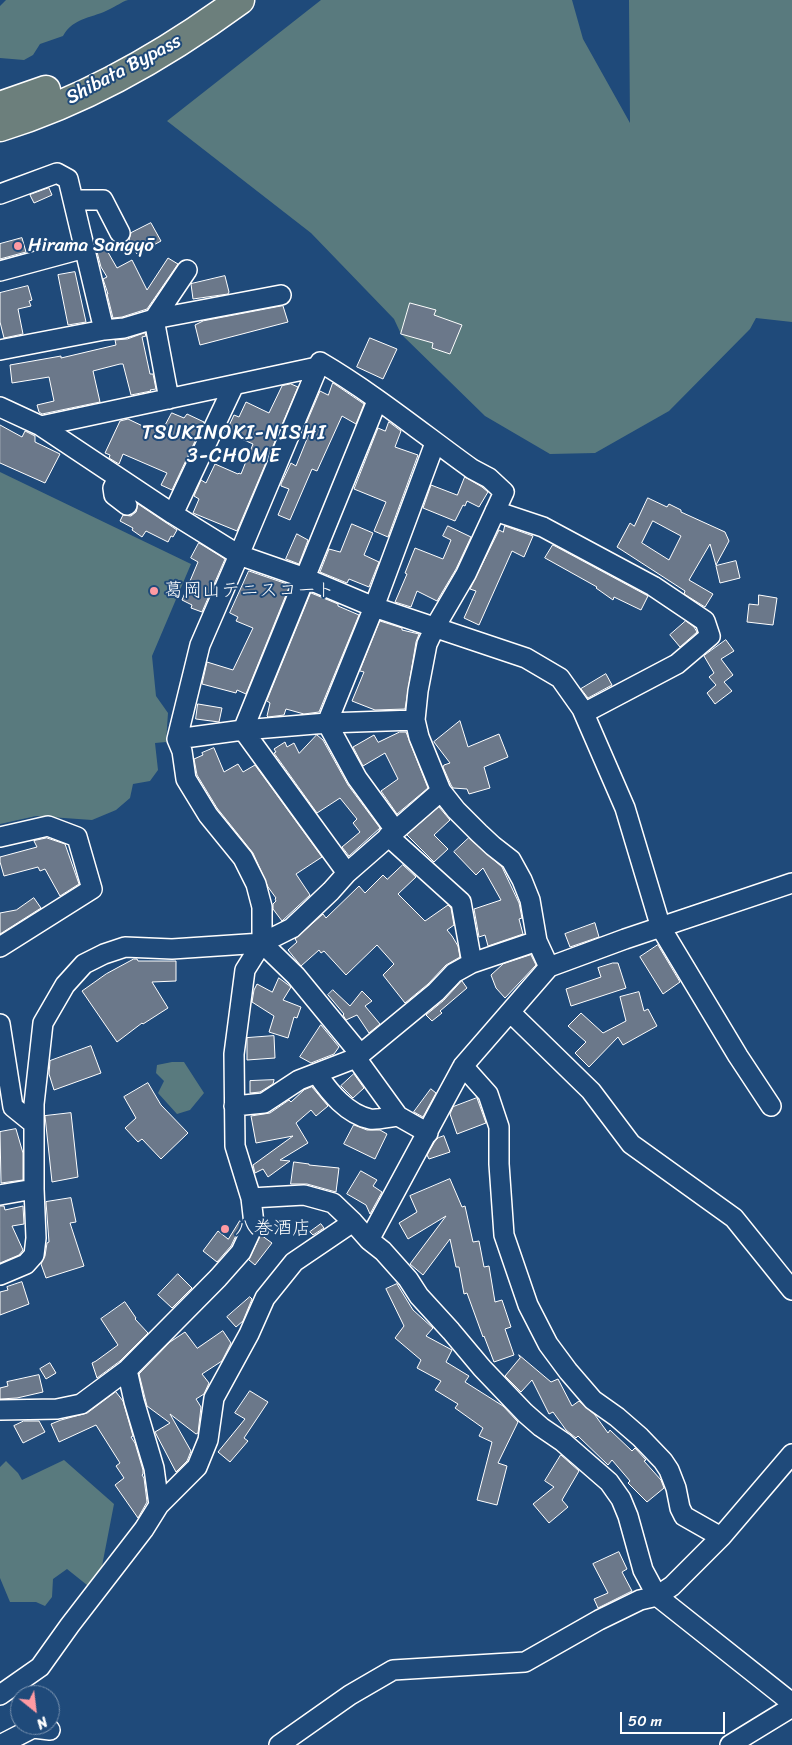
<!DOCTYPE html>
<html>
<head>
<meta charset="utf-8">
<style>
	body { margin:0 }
	#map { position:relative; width:792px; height:1745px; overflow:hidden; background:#1f4a7a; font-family:Sriracha,sans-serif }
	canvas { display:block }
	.north { position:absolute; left:10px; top:1685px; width:50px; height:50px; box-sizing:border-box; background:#1f4a7a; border:1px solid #7992af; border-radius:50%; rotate:151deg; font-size:14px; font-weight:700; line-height:20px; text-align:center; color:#fff }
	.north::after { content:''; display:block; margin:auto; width:18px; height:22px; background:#ff9aa2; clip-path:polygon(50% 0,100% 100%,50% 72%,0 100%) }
	.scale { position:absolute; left:620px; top:1712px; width:105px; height:22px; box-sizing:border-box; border:2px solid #fff; border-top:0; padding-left:6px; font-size:15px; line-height:18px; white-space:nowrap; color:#fff; -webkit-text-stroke:4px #1f4a7a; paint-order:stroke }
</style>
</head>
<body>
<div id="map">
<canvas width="792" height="1745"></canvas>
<div class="north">N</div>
<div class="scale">50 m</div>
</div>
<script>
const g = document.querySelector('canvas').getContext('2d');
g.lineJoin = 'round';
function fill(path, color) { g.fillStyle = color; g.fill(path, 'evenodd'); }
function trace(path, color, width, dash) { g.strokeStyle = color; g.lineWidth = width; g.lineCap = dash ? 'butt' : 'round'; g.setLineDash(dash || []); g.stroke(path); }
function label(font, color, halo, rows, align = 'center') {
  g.font = font + ' Sriracha,"Klee One",sans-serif'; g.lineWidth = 4; g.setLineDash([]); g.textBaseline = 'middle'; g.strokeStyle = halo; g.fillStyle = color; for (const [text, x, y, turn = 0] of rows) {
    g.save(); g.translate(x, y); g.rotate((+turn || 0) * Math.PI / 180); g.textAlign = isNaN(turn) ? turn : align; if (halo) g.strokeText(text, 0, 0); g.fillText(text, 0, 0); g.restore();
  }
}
fill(new Path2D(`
	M6 0H128C121 2 117 6 110 9 94 18 73 17 63 36L40 44 33 55 24 60 0 58V6Z
	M321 0H572L583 39 630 123 629 0H792V322L756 318 750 329 669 411 595 453 550 454 485 416 401 334 394 319 311 233 167 121Z
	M0 472 191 564 152 656 156 696 168 713 166 742 155 743 158 770 150 781 133 784 130 798 116 810 92 820 36 816 0 824Z
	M172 1062H184L204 1093 190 1110 177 1114 158 1093 164 1081 156 1073 157 1065Z
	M64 1460 114 1504 102 1566 92 1589 67 1569 53 1579 52 1597 45 1606 36 1602H10L0 1578V1467L6 1461 18 1473 22 1480Z`), '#597a7e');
const building = new Path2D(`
	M49 188 52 195 34 203 30 195Z
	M151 223 161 241 137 254 129 240 131 233Z
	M22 238 26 252 0 259V244Z
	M105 247 117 268 132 260 147 290 168 258 178 264 147 309 122 317 113 318 107 294H108L103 279 107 277 101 267 97 252Z
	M75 272 86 322 68 325 58 275Z
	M225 276 229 292 228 294 193 299 191 284Z
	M28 286 32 300 29 301 31 306 18 309 23 334 4 338 0 322V293Z
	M410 303 436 310 434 315 462 325 450 354 432 348 433 343 401 334Z
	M283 306 288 322 200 345 195 325 203 321Z
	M145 333 146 336 142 337 150 374H153L156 389 150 390 151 391 131 395 123 364H120L93 371 100 402 42 414 39 412 37 405 54 401 49 377 12 383 10 365 61 356V358L116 345 115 340 127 339Z
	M370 338 397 349 383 379 357 367Z
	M333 383 364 404 356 424 342 416 317 471 312 469 290 520 278 515 289 489 281 486V484L291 463 296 466 309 434 303 431 320 391 328 395Z
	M291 384 298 387 237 531 193 513 199 499 194 496 201 480 206 483 215 464 238 474 239 473 241 474 253 444 226 432 234 415 239 417 246 402 269 413 282 386Z
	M172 413 184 418 187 414 204 422 172 490 161 485 167 473 123 454 119 464 109 458 110 455 105 453 120 421 128 419 149 429 151 425 162 430Z
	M389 422 401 431 395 447 418 455 388 537 374 531 386 502 354 489 378 428 385 431Z
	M0 425 22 437 25 431 35 436V442L60 454 45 483 0 463Z
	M465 477 482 487 488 492 479 507 467 501 465 506 463 505 455 521 423 508 431 485 457 495Z
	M648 498 667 507 669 504 681 510V512L725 532 729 541 716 565 710 544 689 580 713 594 705 607 684 594 685 591 617 547 630 523 634 526ZM653 521 681 536 669 560 642 543Z
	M138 504 177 530 173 537 171 536 168 542 146 531 142 537 132 530 133 528 120 521 123 515 131 516 136 512Z
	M352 524 373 533 364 555 379 562 369 587 349 579 347 583 320 572 329 549 340 552Z
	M448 526 471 537 456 569 437 601 417 591 411 607 395 602 407 574 405 573 415 548 443 559 451 540 443 536Z
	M505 526 533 536 524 557 512 551 479 625 464 618 476 591 470 589 499 530 503 532Z
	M297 534 308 540 299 564 286 559Z
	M199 543 225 559 202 612 191 608 192 605 182 600 198 562 191 558Z
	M553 545 648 596 641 610 614 597 613 600 596 588 597 587 545 558Z
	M736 561 740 578 720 583 716 566Z
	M249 571 290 585 246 694 237 690 236 693 202 684 207 662 233 670 253 628 236 621 238 617 230 613Z
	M311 593 338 604V606L359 615 319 712 304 714 286 709 284 715 268 717 267 716 270 703 267 701Z
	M759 595 777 598 773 625 747 622 749 604 758 605Z
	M380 621 402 628V630L419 634 416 642 405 709 375 710 352 701 364 672 360 671Z
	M686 621 694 627 697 632 680 647 670 635Z
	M726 640 734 651 721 659 733 675 724 682 732 691 715 704 707 693 716 685 709 677 714 673 704 656Z
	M606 674 612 685 588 698 581 689Z
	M198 704 222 708 219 722 196 719Z
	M460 721 468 747 499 734 508 757 484 767 490 788 469 794 467 789 453 788 451 785 443 767 444 765 450 763 434 742Z
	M400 732H406L428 788 397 814 381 791 398 779 385 753 363 766 353 747 374 735 378 742Z
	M317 735 323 740 348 785 380 828 349 856 342 847 360 832 353 823 357 819 340 798 317 813 274 753 276 752 274 749 285 742 287 747 294 743 299 753Z
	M214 748 224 772 238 764 243 772 255 765 322 857 296 874 310 895 282 921 273 909V904L276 901 275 899 276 898 268 887 253 853 217 808 197 775 194 759 203 755 202 753Z
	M439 807 450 820 434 835 448 849 434 862 407 835Z
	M47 838 65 844 79 884 60 896 45 869 40 871 38 867 4 876 0 862V857L37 847 34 841Z
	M469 838 502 867 519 903 522 918 519 919 523 934 488 946 485 935 479 937 474 909 501 900 483 868 476 875 454 852Z
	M403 865 416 877 398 894 425 921 448 905 451 908 454 925 447 930 452 936 458 946 460 957 446 965 428 984 405 1003 383 975 394 964 377 945 346 975 324 951 321 953 319 950 301 966 288 950 297 942 295 939 323 914 326 918 359 886 365 893 383 875 387 879Z
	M34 898 41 908 0 934V913L16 910Z
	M595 923 599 937 570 947 565 934Z
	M658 945 680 982 663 994 640 957Z
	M531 955 536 965 505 998 496 988 491 975 503 964Z
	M134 959H137L138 961H176V981L152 982 168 1008 143 1024 142 1023 117 1042 82 991 106 974Z
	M613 963H618L626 988 571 1006 566 989 601 977 598 968Z
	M279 978 291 987 283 1000 301 1007 297 1018 294 1017 288 1038 269 1032 274 1016 252 1002 254 990 257 984 272 992Z
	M462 981 467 988 440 1011 442 1013 432 1021 426 1015 443 1001Z
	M333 990 350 1006 362 991 372 1001 365 1006 380 1024 369 1033 357 1015 346 1020 343 1015 344 1014 328 995Z
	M639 992 644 1011 648 1009 657 1026 623 1045 618 1037 589 1067 575 1053 586 1042 568 1026 581 1013 603 1033 626 1021 620 997Z
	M321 1025 339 1047 334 1054 311 1063 300 1057Z
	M274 1036 275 1058 247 1060V1038Z
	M91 1046 101 1073 54 1090 49 1074 50 1061Z
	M354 1074 364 1088 353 1098 341 1086Z
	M274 1080 273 1084 260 1092 250 1093V1081Z
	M148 1083 161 1105 188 1133 161 1159 142 1139 138 1142 125 1128 136 1118 124 1097Z
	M312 1087 328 1106 316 1116 311 1110 296 1123 308 1143 280 1160 290 1161 268 1177 263 1169 255 1173 253 1165 293 1136 256 1143 251 1116 270 1113 289 1100 291 1102 304 1090Z
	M431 1089 436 1093 423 1117 414 1112Z
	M477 1098 486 1123 457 1134 450 1114 453 1107Z
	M71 1113 78 1177 52 1182 45 1116Z
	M354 1125 367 1130H380L387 1134 375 1159 344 1144Z
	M16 1129 23 1153V1180L1 1183 0 1132Z
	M444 1136 450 1152 429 1159 427 1155 435 1141 438 1138Z
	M294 1162 309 1164V1165L339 1168 336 1192 307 1184H291Z
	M361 1171 377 1180 373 1186 382 1192 370 1214 366 1205 347 1194Z
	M450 1179 462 1207 465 1206 473 1242 479 1241 484 1267 489 1266 495 1302 502 1300 511 1327 505 1329 514 1355 494 1362 484 1336 483 1337 467 1293 464 1294 459 1267H456L450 1239 423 1275 410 1264 446 1216 408 1239 399 1223 417 1212 410 1196Z
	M71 1198 76 1222 70 1223 84 1266 46 1278 41 1264 45 1256 47 1243 49 1242 46 1202Z
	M0 1206H4L5 1210 23 1206 24 1224 12 1226 23 1250 19 1255 0 1263Z
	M240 1221 242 1223 231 1246 217 1262 203 1251 218 1231 228 1239Z
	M321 1224 324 1228 313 1235 310 1232Z
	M261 1235 272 1243 255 1265 249 1260Z
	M178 1274 192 1288 172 1308 158 1295Z
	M22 1282 29 1304 0 1315V1292L8 1290 7 1287Z
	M397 1284 413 1310 433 1328 426 1336 452 1350 446 1362 469 1376 465 1382 503 1406 518 1422 498 1463 507 1466 497 1505 477 1500 492 1442 479 1436 483 1428 455 1408 458 1404 435 1390 441 1381 417 1368 421 1360 395 1338 404 1326 386 1289Z
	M250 1297 252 1299 243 1321 236 1327 227 1317Z
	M125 1302 136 1318 135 1319 148 1333 120 1361 97 1378 92 1363 96 1361 118 1345 101 1319Z
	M223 1331 231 1343 222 1361 202 1374 209 1383 204 1394 196 1399 201 1407 198 1433 196 1434 170 1414 191 1451 187 1461 176 1472 155 1432 170 1423 147 1406 139 1374 170 1342 185 1332 197 1348Z
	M519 1355 551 1382 558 1379 572 1406 579 1401 595 1415 608 1433 610 1430 632 1451 635 1448 646 1460 644 1461 661 1480 664 1488 647 1502 628 1483 630 1481 612 1460 608 1465 578 1436 576 1438 566 1430 553 1412 549 1414 532 1380 521 1392 505 1376 520 1358Z
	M50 1363 56 1373 46 1379 40 1369Z
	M39 1375 43 1392 17 1398 0 1399V1388L8 1386 7 1382Z
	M250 1391 268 1402 244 1438 248 1441 230 1462 218 1452 245 1419 235 1413Z
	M116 1392 123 1401 133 1436 131 1437 135 1443 143 1470V1474L142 1475 144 1478 147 1502 138 1518 115 1485 124 1478 116 1466 120 1463 96 1425 59 1442 51 1424 61 1420 87 1413Z
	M24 1421H39L45 1432 23 1443 14 1426Z
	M561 1455 579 1471 562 1500 568 1507 549 1523 533 1504 554 1487 545 1481Z
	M619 1552 627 1569 622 1572 632 1591 598 1608 594 1599 608 1593 593 1564Z`);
fill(building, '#6b788a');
trace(building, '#fff', 1);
const minor = new Path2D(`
	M0 194 57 173 68 179 104 330
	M73 200H103L120 233
	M0 271 85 248
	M0 350 104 330 124 328 154 319 281 295
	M169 399 154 319 187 270
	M0 407 41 426 173 514 239 555 305 578 374 607 526 658 560 678 582 709 625 808 661 928 738 1056 771 1106
	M41 426 317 367
	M118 478 113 488 114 495 127 505
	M495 511 543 527 653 586 705 621 710 636 677 664 584 713
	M173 514 234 385
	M177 739 243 730 327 723 415 720
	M395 830 357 778 327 723 374 607 435 443
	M388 836 461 902 472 963
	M0 837 48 826 77 837 92 889 0 947
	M347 873 243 730 377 401
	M262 943 296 976 356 1049V1058L398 1116 428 1133
	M510 1012 591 1091 631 1144 734 1218 792 1290
	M0 1024 13 1107 34 1124
	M463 1066 488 1094 499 1127V1164L504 1235 528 1305 548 1344 568 1371 593 1400 617 1417 640 1437 663 1461 669 1470 676 1488 680 1508 684 1516 721 1537
	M317 1074C330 1093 347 1114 370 1119 378 1120 389 1117 398 1116
	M234 1106 264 1103 299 1080 356 1058 436 992 454 973 472 963 537 941
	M0 1195 34 1189
	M251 1198 304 1195 333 1203 353 1222 369 1240 383 1251 408 1279 419 1296 451 1331 482 1368 525 1413 541 1427 563 1442 609 1482 621 1499 628 1516 643 1570 657 1596 792 1703
	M369 1240 463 1066 549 967 625 939 792 883
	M0 1275 26 1264 34 1255 36 1238 34 1189V1104L43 1023 65 985 84 964 104 954 125 947 172 949 262 943 292 928 331 891 347 873 441 791
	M0 1410 57 1409 81 1404 127 1370
	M159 1505 154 1468 134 1401 127 1370 218 1278 241 1252 254 1224 251 1198 235 1146 234 1054 245 970 262 943V907L256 884 243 858 208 815 186 779 182 751 177 739 200 645 239 555 320 362C373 393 422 433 472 469L489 478 504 492 466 574 435 627 427 644 418 691 415 720 419 737 441 791 456 810 479 833 493 846 511 860 522 880 530 900 537 941 549 967
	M0 1695 40 1667 70 1625 144 1529 159 1505 197 1467 208 1440 214 1398 249 1334 265 1298 294 1262 353 1222
	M0 1745 33 1728 50 1730
	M279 1745 350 1695 393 1670 525 1662 599 1620 640 1600 657 1596 672 1586 721 1537 792 1454
	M730 1745 792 1707`);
const highway = new Path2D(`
	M0 106 46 90
	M0 127C85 101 169 52 240 0`);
trace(minor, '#fff', 22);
trace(highway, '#fff', 31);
trace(minor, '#1f4a7a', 19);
trace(highway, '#6c7f7c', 28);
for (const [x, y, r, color] of [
	[18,246,5,"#ff9aa2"],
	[154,591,5,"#ff9aa2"],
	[225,1229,5,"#ff9aa2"]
]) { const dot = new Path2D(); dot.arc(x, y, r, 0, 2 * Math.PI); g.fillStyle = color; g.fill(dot); trace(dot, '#1f4a7a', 2); }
label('19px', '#fff', '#1f4a7a', [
	["Shibata Bypass",124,70,-28]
]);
label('19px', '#fff', '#1f4a7a', [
	["Hirama Sangyō",28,246],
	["葛岡山テニスコート",164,591],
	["八巻酒店",235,1229]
], 'left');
g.letterSpacing = '1px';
label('20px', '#fff', '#1f4a7a', [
	["TSUKINOKI-NISHI",234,434],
	["3-CHOME",234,457]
]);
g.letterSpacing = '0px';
</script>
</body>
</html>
